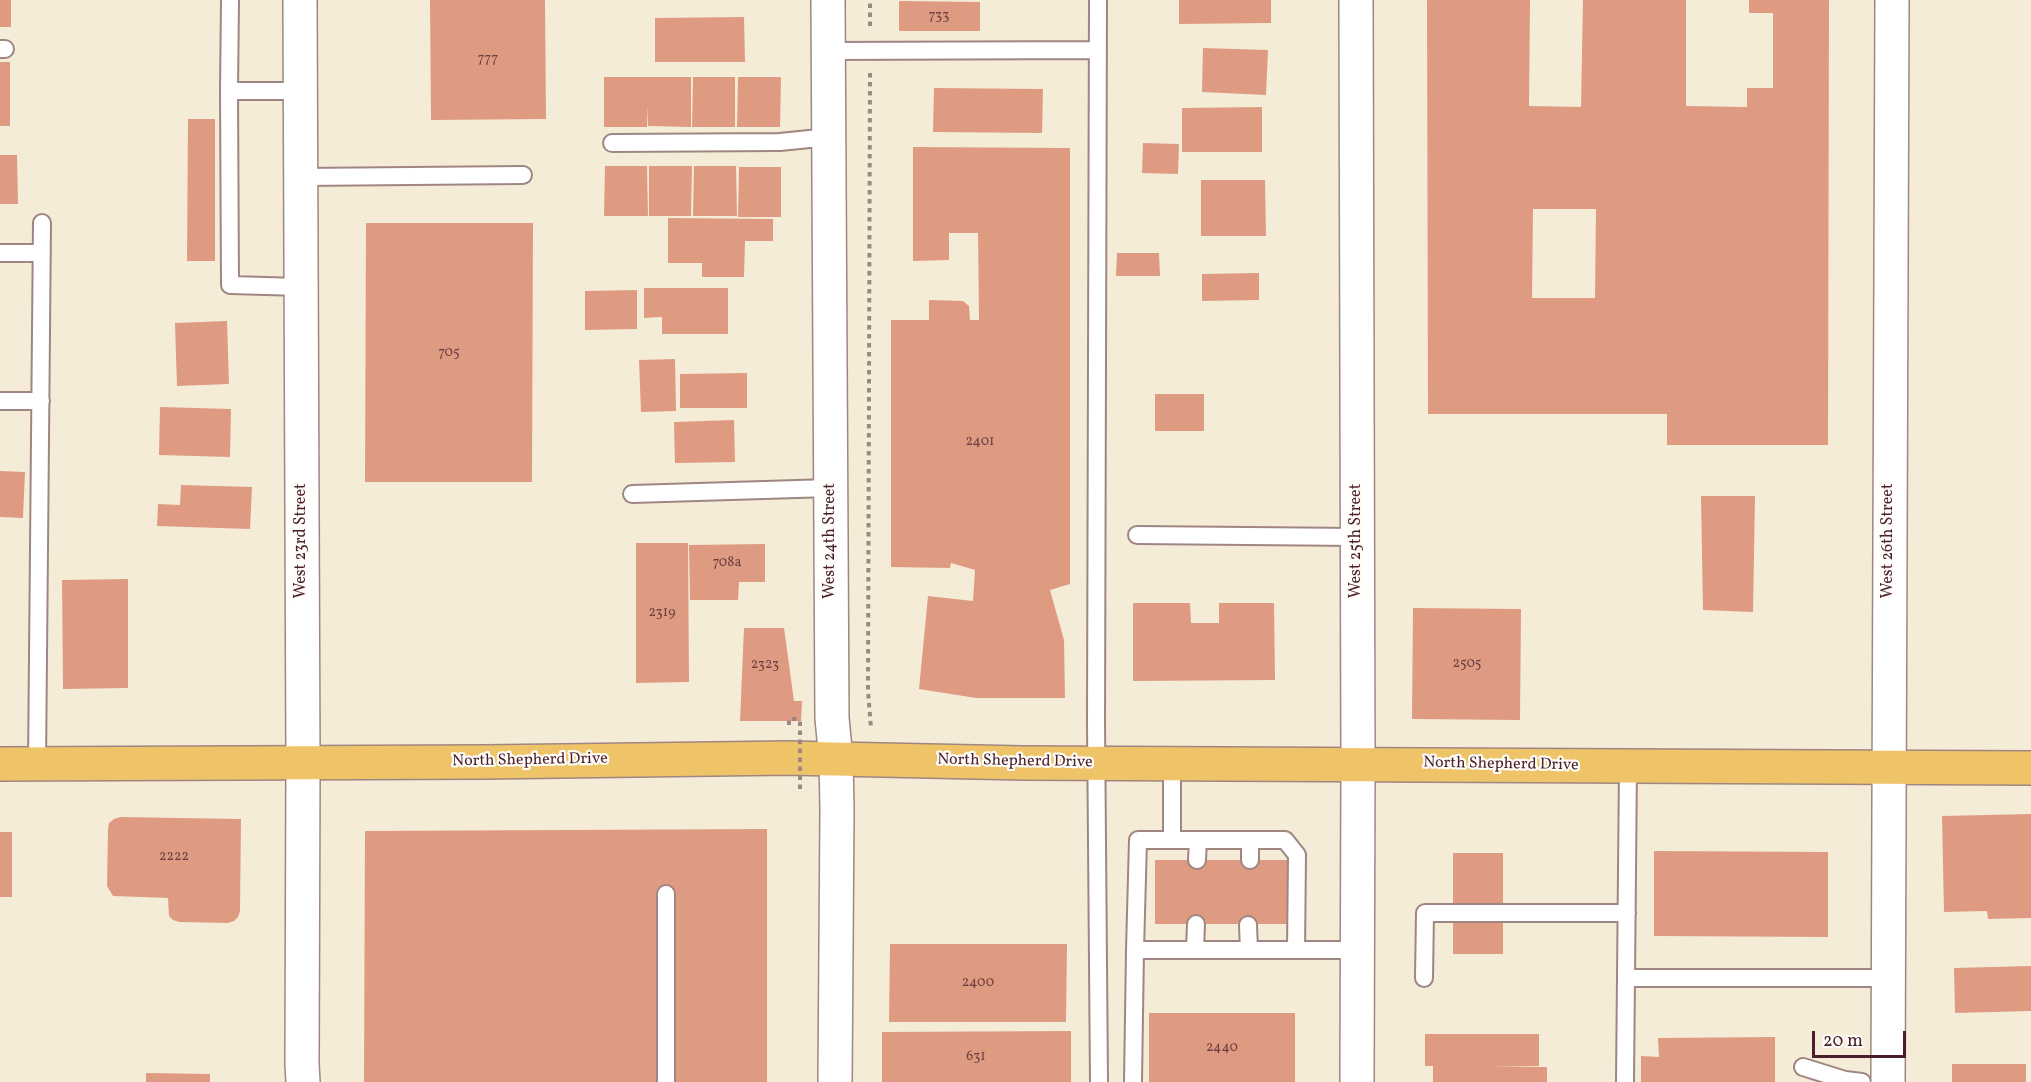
<!DOCTYPE html>
<html>
<head>
<meta charset="utf-8">
<style>
	body { margin:0 }
	#map { position:relative; width:2031px; height:1082px; overflow:hidden; background:#f5ecd8; font-family:Vollkorn,serif }
	canvas { display:block }
	.scale { position:absolute; left:1812px; top:1031px; width:94px; height:27px; box-sizing:border-box; border:3px solid #4a1f2b; border-top:0; padding-left:8px; font-size:18px; line-height:21px; white-space:nowrap; color:#4a1f2b; -webkit-text-stroke:4px #fdfcf7; paint-order:stroke }
</style>
</head>
<body>
<div id="map">
<canvas width="2031" height="1082"></canvas>
<div class="scale">20 m</div>
</div>
<script>
const g = document.querySelector('canvas').getContext('2d');
g.lineJoin = 'round';
function fill(path, color) { g.fillStyle = color; g.fill(path, 'evenodd'); }
function trace(path, color, width, dash) { g.strokeStyle = color; g.lineWidth = width; g.lineCap = dash ? 'butt' : 'round'; g.setLineDash(dash || []); g.stroke(path); }
function label(font, color, halo, rows, align = 'center') {
  g.font = font + ' Vollkorn,serif'; g.lineWidth = 4.5; g.setLineDash([]); g.textBaseline = 'middle'; g.strokeStyle = halo; g.fillStyle = color; for (const [text, x, y, turn = 0] of rows) {
    g.save(); g.translate(x, y); g.rotate((+turn || 0) * Math.PI / 180); g.textAlign = isNaN(turn) ? turn : align; if (halo) g.strokeText(text, 0, 0); g.fillText(text, 0, 0); g.restore();
  }
}
fill(new Path2D(`
	M0 0H11V27H0Z
	M430 0H545L546 119 431 120Z
	M1179 0H1271V23L1179 24Z
	M1427 0H1530L1529 106 1581 107 1583 0H1686V106L1747 107V88H1773V13H1749V0H1829L1828 445H1667V414H1428ZM1533 209H1596L1595 298H1532Z
	M899 1 980 2V31H899Z
	M744 17 745 62H655V18Z
	M1203 48 1268 50 1266 95 1202 92Z
	M0 62H10V126H0Z
	M604 77H691V127L648 126 647 106V127H604Z
	M693 77H735V127H692Z
	M738 77H781L780 127H737Z
	M934 88 1043 89 1042 133 933 132Z
	M1262 107V152H1182V108Z
	M188 119H215V261H187Z
	M1143 143 1179 144 1178 174 1142 173Z
	M913 147 1070 148V584L1050 590 1064 640 1065 698H976L919 689 928 596 973 601 975 570 951 563 950 568 891 567V320H929V300L963 301 969 306 970 320H979L978 233H949V260L913 261Z
	M0 155H17L18 204H0Z
	M605 166H647L648 216H604Z
	M649 166H692L691 216H649Z
	M694 166H736L737 216H693Z
	M739 167H781V217H738Z
	M1201 180H1265L1266 236H1201Z
	M668 218 773 219V241H745L744 277H702V263H668Z
	M366 223H533L532 482H365Z
	M1117 253H1159L1160 276H1116Z
	M1259 273V300L1202 301V274Z
	M644 288H728V334H662V317L644 318Z
	M637 290V329L585 330V291Z
	M227 321 229 384 177 386 175 323Z
	M675 359 676 411 641 412 639 360Z
	M747 373V408H680V374Z
	M1155 394H1204V431H1155Z
	M160 407 231 409 230 457 159 455Z
	M734 420 735 462 675 463 674 422Z
	M0 471 25 472 23 518 0 517Z
	M181 485 252 487 250 529 157 526 158 504 180 505Z
	M1701 496H1755L1753 612 1703 610Z
	M636 543H688L689 682 636 683Z
	M765 544V582H739L738 600H690L689 545Z
	M128 579V688L63 689 62 580Z
	M1133 603H1190L1191 623H1219V603H1274L1275 680 1133 681Z
	M1413 608 1521 609 1520 720 1412 719Z
	M744 628H784L794 701H802L801 721H740Z
	M2031 814V918L1988 919 1987 911 1944 912 1942 816Z
	M120 817 241 819 240 911 238 917 234 921 228 923 179 922 173 920 169 916 168 898 113 896 107 886 108 829 109 823 114 819Z
	M767 829V1082H364L365 831Z
	M0 832H12V897H0Z
	M1654 851 1828 852V937L1654 936Z
	M1453 853H1503V954H1453Z
	M1155 860H1287V924H1155Z
	M890 944H1067L1066 1022H889Z
	M2031 966V1011L1955 1013 1954 968Z
	M1149 1013H1295V1082H1149Z
	M1071 1031V1082H882V1032Z
	M1425 1034H1539V1066L1490 1067H1547V1082H1433V1066H1425Z
	M1775 1037V1082H1641V1056L1659 1057 1658 1038Z
	M1952 1064H2026V1082H1952Z
	M146 1073 210 1074V1082H146Z`), '#de9b82');
const service = new Path2D(`
	M230 0 229 91H300
	M1098 0 1096 721 1099 1082
	M0 49H5
	M828 51 1098 50
	M229 91 230 285 301 287
	M612 143 780 142 829 137
	M300 177 523 175
	M0 253H42
	M0 401H41
	M632 494 830 488
	M1137 535 1357 537
	M37 764 42 223
	M1172 840V764
	M1250 840V860
	M1197 860 1198 840
	M1248 925 1249 950
	M1195 950 1196 924
	M1296 950 1297 855 1285 840H1138L1135 950H1357
	M1424 978 1425 913H1627
	M1626 978H1889
	M1803 1067 1845 1080 1862 1082
	M666 1082V894
	M1133 1082 1135 950
	M1625 1082 1628 766`);
const minor = new Path2D(`
	M300 0 303 763 302 1064 303 1082
	M1356 0 1358 763 1357 1082
	M1888 1082 1892 0`);
const tertiary = new Path2D(`
	M828 0 832 718 836 760 837 809 835 1082`);
const primary = new Path2D(`
	M0 764 485 762 788 758 1023 763 2031 768`);
trace(service, '#a08682', 20);
trace(minor, '#a08682', 36);
trace(tertiary, '#a08682', 36);
trace(primary, '#a08682', 36);
trace(new Path2D(`
	M870 26V0
	M870 73 868 691 871 728
	M789 725V719H801`), '#a08682', 4, [4.5, 4.5]);
trace(service, '#fff', 16);
trace(minor, '#fff', 33);
trace(tertiary, '#fff', 33);
trace(primary, '#efc469', 33);
trace(new Path2D(`
	M800 789V721`), '#a08682', 4, [4.5, 4.5]);
label('14px', '#6f3e41', null, [
	["733",939,16],
	["777",488,59],
	["705",449,353],
	["2401",980,442],
	["708a",727,563],
	["2319",662,613],
	["2505",1467,664],
	["2323",765,665],
	["2222",174,857],
	["2400",978,983],
	["2440",1222,1048],
	["631",976,1057]
]);
label('16px', '#4a1f2b', '#fdfcf7', [
	["West 23rd Street",302,541,-90],
	["West 24th Street",831,541,-90],
	["West 25th Street",1357,541,-90],
	["West 26th Street",1889,541,-90],
	["North Shepherd Drive",530,761,-1],
	["North Shepherd Drive",1015,762,1],
	["North Shepherd Drive",1501,765,1]
]);
</script>
</body>
</html>
